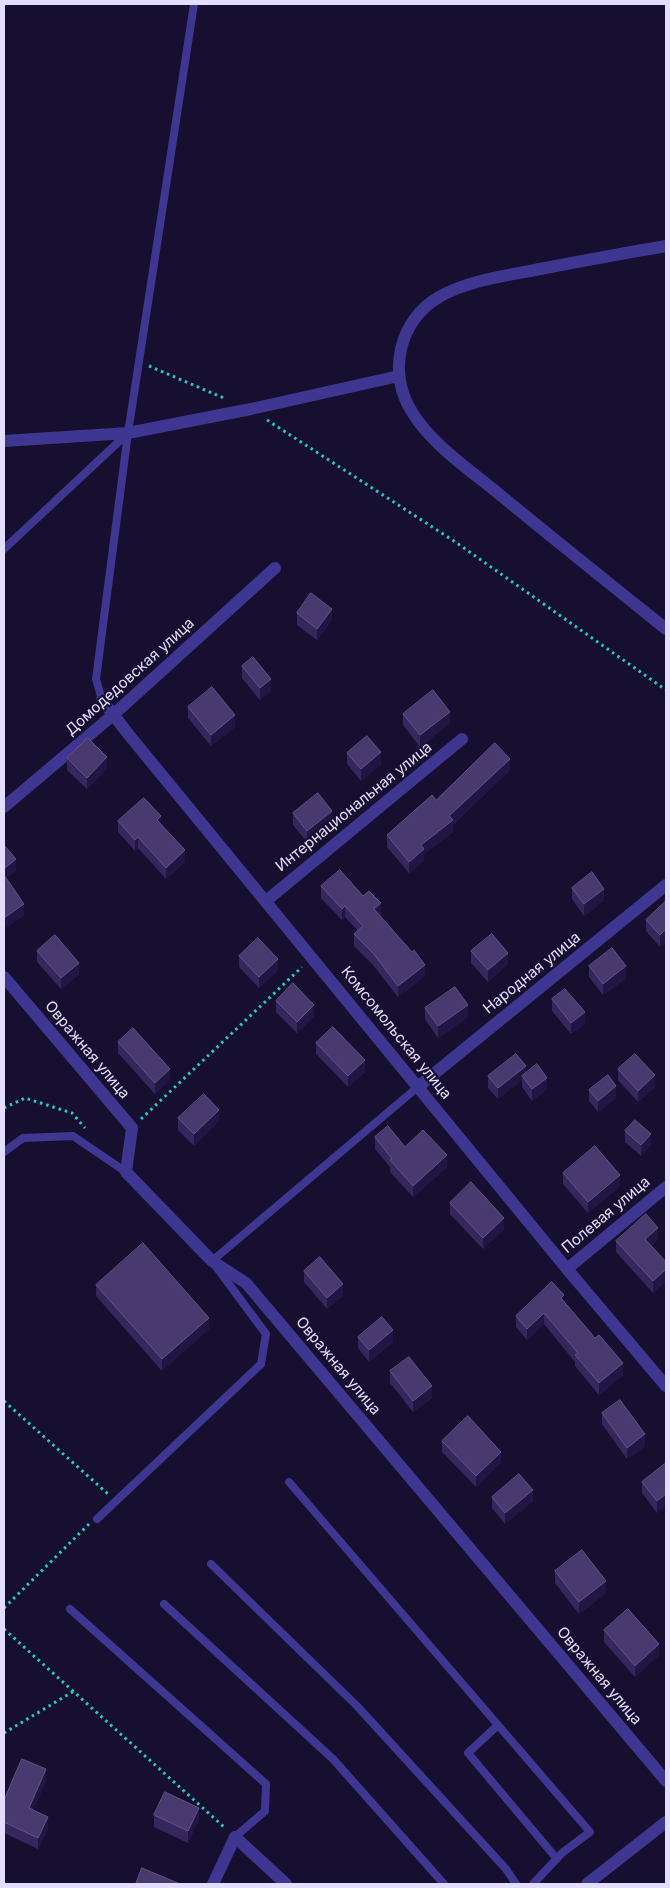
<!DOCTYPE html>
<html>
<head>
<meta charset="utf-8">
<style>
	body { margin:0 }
	#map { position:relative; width:670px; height:1888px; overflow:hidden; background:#170f2f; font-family:Inter,sans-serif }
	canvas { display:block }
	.frame { position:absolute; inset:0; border:5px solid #e3ddff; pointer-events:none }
</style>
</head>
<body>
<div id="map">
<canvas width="670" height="1888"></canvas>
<div class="frame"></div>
</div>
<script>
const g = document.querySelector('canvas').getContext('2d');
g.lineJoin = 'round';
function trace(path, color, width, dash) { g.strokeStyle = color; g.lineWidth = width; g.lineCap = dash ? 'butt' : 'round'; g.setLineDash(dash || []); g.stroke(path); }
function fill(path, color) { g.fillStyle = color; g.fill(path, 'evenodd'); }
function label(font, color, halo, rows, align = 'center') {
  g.font = font + ' Inter,sans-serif'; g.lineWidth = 4.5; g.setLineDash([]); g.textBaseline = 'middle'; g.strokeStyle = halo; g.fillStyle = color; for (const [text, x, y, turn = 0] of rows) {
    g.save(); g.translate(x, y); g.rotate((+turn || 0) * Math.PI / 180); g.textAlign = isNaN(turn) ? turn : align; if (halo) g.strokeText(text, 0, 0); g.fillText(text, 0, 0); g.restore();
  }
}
trace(new Path2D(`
	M149 366 226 399
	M267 420 454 541 666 690
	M4 1108 25 1098 72 1113 85 1128
	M141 1119 302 967
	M4 1401 108 1494
	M4 1608 89 1524
	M4 1629 224 1827
	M4 1733 74 1691`), '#24cccc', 3, [2.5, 4]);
trace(new Path2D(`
	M4 549 128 433
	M102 700 96 679 128 433 194 4
	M4 1152 23 1138 73 1136 126 1172
	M289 1482 590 1832 562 1853 533 1884
	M97 1519 261 1364 266 1334 212 1261 419 1086
	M211 1564 357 1706 506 1869 516 1884
	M164 1604 333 1759 444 1884
	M70 1609 266 1784 265 1811 235 1837
	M498 1725 468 1753 557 1859`), '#3f3692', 8);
trace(new Path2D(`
	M102 700 129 735 567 1269 666 1386
	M4 807 113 715 275 568
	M266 901 462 739
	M4 977 132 1128 126 1172 212 1261 246 1283 666 1781
	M419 1086 666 885
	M567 1269 666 1187
	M213 1884 235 1837 286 1884
	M587 1884 666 1822`), '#3f3692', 12);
trace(new Path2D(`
	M666 246C624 253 582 261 540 269 506 276 469 280 439 297 399 320 387 373 412 412 431 444 470 470 499 494 555 540 610 584 666 629
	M4 441 128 433 251 409 399 376`), '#3f3692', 12);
fill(new Path2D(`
	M297 613 332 620 317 640 297 625Z
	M242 666 271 691 260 700 242 678Z
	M188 707 235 727 211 746 188 718Z
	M403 714 450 723 420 747 403 725Z
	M347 753 381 764 361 781 347 764Z
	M67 758 107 769 87 789 67 770Z
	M510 770 453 825V832L424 854V861L409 873 387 847V835L436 800Z
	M293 813 332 822 307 842 293 825Z
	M118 821 161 824 185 862 166 879 138 848 135 851 118 832Z
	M321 886 381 915 380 916 425 976 398 997 373 965 354 946V934L358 931 345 917 342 920 321 898Z
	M572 888 604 901 584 916 572 899Z
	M666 901V941L660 947 646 931V920Z
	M37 951 79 974 61 989 37 962Z
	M471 951 508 964 488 982 471 963Z
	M239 956 278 970 259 988 239 967Z
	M589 966 626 978 603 995 589 977Z
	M552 999 585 1024 571 1034 552 1011Z
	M276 1001 314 1016 297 1033 276 1012Z
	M425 1008 468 1017 438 1038 425 1019Z
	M118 1042 170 1080 155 1094 118 1053Z
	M316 1043 365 1072 348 1087 316 1054Z
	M618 1069 655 1087 638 1102 618 1080Z
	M526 1072 547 1089 532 1101 522 1087V1080L498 1099 488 1088V1076Z
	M589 1090 616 1098 598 1112 589 1101Z
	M178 1118 219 1121 194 1146 178 1130Z
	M625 1131 651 1145 641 1156 625 1142Z
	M375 1137 405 1147 447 1167 413 1197 390 1172V1167L375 1149Z
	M563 1173 620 1186 588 1213 563 1184Z
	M450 1203 504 1229 483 1249 450 1214Z
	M658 1239 651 1246 666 1262V1281L653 1293 616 1252V1241Z
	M304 1271 343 1295 327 1309 304 1282Z
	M96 1285 209 1329 162 1371 96 1296Z
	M564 1301 623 1375 599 1395 575 1366V1362L544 1324 527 1340 516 1327V1316Z
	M358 1337 393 1342 369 1362 358 1348Z
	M390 1371 432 1398 413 1412 390 1383Z
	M602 1413 645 1446 627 1459 602 1424Z
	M442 1441 501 1463 476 1487 442 1452Z
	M666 1463 657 1513 642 1493V1482Z
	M492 1497 533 1501 505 1524 492 1508Z
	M555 1571 606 1593 579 1614 555 1583Z
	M604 1630 659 1655 635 1677 604 1642Z
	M46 1781 33 1810 48 1828 38 1849 4 1833V1797H5Z
	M154 1815 199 1819 188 1843 154 1827Z`), '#35275e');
fill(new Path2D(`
	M332 609V620L317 640V629Z
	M271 679V691L260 700V688Z
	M450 712V723L420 747V735Z
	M235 715V727L211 746V735Z
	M381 752V764L361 781V769Z
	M107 757V769L87 789V778Z
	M510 759V770L453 825V832L424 854V861L409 873V862L421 845 449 816Z
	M332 811V822L307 842V831Z
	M161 816V827L157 820Z
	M138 837V848L135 851V840Z
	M185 850V862L166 879V868Z
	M16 859V871L4 880V869Z
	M604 889V901L584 916V904Z
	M381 903V915L374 921V909Z
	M24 904V916L4 929V918Z
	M345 906V917L342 920V909Z
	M666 929V941L660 947V935Z
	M508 953V964L488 982V970Z
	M278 959V970L259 988V977Z
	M79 963V974L61 989V978Z
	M425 965V976L398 997V986Z
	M626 966V978L603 995V984Z
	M314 1005V1016L297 1033V1022Z
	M468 1005V1017L438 1038V1026Z
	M585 1012V1024L571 1034V1023Z
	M365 1060V1072L348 1087V1076Z
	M526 1066V1077L522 1076V1080L498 1099V1088Z
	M170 1069V1080L155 1094V1083Z
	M655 1075V1087L638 1102V1091Z
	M547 1078V1089L532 1101V1089Z
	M616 1086V1098L598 1112V1101Z
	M219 1110V1121L194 1146V1134Z
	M651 1134V1145L641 1156V1145Z
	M447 1155V1167L413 1197V1186Z
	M620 1175V1186L588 1213V1202Z
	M504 1218V1229L483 1249V1238Z
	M658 1228V1239L645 1251V1239Z
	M666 1269V1281L653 1293V1281Z
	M343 1284V1295L327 1309V1298Z
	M544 1313V1324L527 1340V1329Z
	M209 1318V1329L162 1371V1359Z
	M393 1330V1342L369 1362V1350Z
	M623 1363V1375L599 1395V1383Z
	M432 1386V1398L413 1412V1401Z
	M645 1434V1446L627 1459V1448Z
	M501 1452V1463L476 1487V1476Z
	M533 1490V1501L505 1524V1513Z
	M666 1494V1505L657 1513V1501Z
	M606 1581V1593L579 1614V1602Z
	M659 1644V1655L635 1677V1666Z
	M46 1769V1781L29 1820V1808Z
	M199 1808V1819L188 1843V1831Z
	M48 1817V1828L38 1849V1838Z`), '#211544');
const building = new Path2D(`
	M311 593 332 609 317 629 297 613Z
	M253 657 271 679 260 688 242 666Z
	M212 687 235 715 211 735 188 707Z
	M433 690 450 712 420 735 403 714Z
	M367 736 381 752 361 769 347 753Z
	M88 738 107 757 87 778 67 758Z
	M495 743 510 759 449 816 453 820 421 845 424 849 409 862 387 835 432 795 436 800Z
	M318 793 332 811 307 831 293 813Z
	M144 798 161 816 157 820 185 850 166 868 138 837 135 840 118 821Z
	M4 845 16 859 4 869Z
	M340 870 363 896 369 891 381 903 374 909 412 952 414 950 425 965 398 986 373 953 354 934 363 926 345 906 342 909 321 886Z
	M592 872 604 889 584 904 572 888Z
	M4 875 24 904 4 918Z
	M666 901V929L660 935 646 920Z
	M492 934 508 953 488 970 471 951Z
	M55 935 79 963 61 978 37 951Z
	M258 938 278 959 259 977 239 956Z
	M612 948 626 966 603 984 589 966Z
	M293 983 314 1005 297 1022 276 1001Z
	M455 987 468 1005 438 1026 425 1008Z
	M565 989 585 1012 571 1023 552 999Z
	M333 1027 365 1060 348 1076 316 1043Z
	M133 1028 170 1069 155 1083 118 1042Z
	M516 1054 526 1066 498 1088 488 1076Z
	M635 1054 655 1075 638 1091 618 1069Z
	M537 1064 547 1078 532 1089 522 1076Z
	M608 1075 616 1086 598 1101 589 1090Z
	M204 1094 219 1110 194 1134 178 1118Z
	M635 1120 651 1134 641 1145 625 1131Z
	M388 1126 405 1147 423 1130 447 1155 413 1186 390 1160 392 1159 375 1137Z
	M595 1146 620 1175 588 1202 563 1173Z
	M471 1182 504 1218 483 1238 450 1203Z
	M646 1214 658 1228 645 1239 666 1262V1269L653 1281 616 1241Z
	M143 1243 209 1318 162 1359 96 1285Z
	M320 1257 343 1284 327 1298 304 1271Z
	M552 1282 564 1295 561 1298 595 1338 599 1335 623 1363 599 1383 575 1355 578 1353 544 1313 527 1329 516 1316Z
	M382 1317 393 1330 369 1350 358 1337Z
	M409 1357 432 1386 413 1401 390 1371Z
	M620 1400 645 1434 627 1448 602 1413Z
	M468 1416 501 1452 476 1476 442 1441Z
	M666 1463V1494L657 1501 642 1482Z
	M519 1474 533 1490 505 1513 492 1497Z
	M582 1550 606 1581 579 1602 555 1571Z
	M628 1609 659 1644 635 1666 604 1630Z
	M22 1759 46 1769 29 1808 48 1817 38 1838 4 1822V1797H5Z
	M165 1792 199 1808 188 1831 154 1815Z
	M142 1868 180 1884H136Z`);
fill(building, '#483a6f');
trace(building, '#605486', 1);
label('15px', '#e3ddff', '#170f2f', [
	["Домодедовская улица",130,677,-42],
	["Интернациональная улица",354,807,-39],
	["Народная улица",532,973,-39],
	["Комсомольская улица",396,1033,51],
	["Овражная улица",87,1050,50],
	["Полевая улица",606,1215,-40],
	["Овражная улица",338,1366,50],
	["Овражная улица",599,1676,50]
]);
</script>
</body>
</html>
